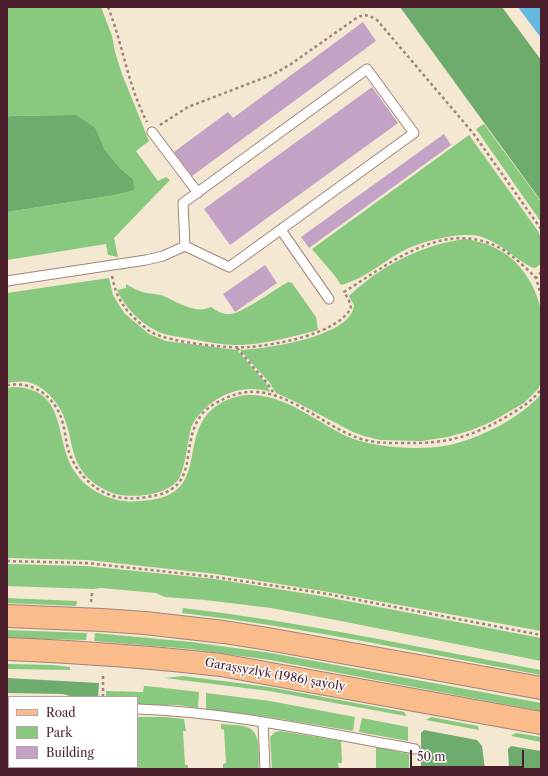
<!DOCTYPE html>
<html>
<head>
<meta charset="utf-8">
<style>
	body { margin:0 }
	#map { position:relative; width:548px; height:776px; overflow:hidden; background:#f5e8d2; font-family:"Libre Caslon Text",serif }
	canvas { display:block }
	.frame { position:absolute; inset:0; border:8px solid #4a1f2b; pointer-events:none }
	.legend { position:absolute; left:8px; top:696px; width:130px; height:72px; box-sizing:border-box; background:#fff; border:1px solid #b7a5aa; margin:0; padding:5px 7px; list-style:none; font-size:12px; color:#4a1f2b }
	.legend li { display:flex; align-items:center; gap:8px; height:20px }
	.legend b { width:20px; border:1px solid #b7a5aa }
	.scale { position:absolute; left:410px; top:750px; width:114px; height:18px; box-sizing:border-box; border:2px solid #4a1f2b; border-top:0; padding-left:5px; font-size:12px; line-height:14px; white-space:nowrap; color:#4a1f2b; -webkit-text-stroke:3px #fff; paint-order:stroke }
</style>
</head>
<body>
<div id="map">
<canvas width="548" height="776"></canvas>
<div class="frame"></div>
<ul class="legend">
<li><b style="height:5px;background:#f9bc8a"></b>Road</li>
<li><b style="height:11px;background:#88c87f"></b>Park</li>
<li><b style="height:11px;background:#c3a2c6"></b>Building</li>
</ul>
<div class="scale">50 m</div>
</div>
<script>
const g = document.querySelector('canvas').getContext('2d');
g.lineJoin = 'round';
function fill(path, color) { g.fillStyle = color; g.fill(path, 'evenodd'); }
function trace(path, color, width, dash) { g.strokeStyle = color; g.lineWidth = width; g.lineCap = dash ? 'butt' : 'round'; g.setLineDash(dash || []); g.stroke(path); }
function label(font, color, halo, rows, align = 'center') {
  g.font = font + ' "Libre Caslon Text",serif'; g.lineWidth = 3; g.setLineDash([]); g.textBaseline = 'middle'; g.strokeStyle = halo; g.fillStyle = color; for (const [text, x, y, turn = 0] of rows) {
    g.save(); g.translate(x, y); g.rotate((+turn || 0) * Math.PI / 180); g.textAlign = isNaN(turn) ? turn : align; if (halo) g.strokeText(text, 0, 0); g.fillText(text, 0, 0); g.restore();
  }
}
fill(new Path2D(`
	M7 7H101L112 36 115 52 122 74 149 141 136 151 158 181 166 177 170 180 114 238 118 257 108 255 106 244 7 260V212L109 196 133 179 120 168 105 150 95 127 76 115 10 116 7 118Z
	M484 124 541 202V222L476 129Z
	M469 135 538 231 541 238V264L535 268 531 267C514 258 502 244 482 237 464 231 429 240 411 247 386 258 368 278 341 285L335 276 312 249Z
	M465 239C476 241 487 243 497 249 520 260 536 286 541 310V383L538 389 524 403 491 422 472 430 448 437 422 441 380 440 364 436 353 432 292 400 276 393 269 382 240 350C265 349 352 337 354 305L349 296C382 265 421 245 465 239Z
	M109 278 113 295 124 313 149 334 166 341 237 350 266 383 270 392C239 382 206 399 191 427 188 440 185 470 178 480 166 496 130 499 112 493 102 489 89 481 83 472 72 457 72 443 67 426 63 409 49 389 31 383 24 380 14 382 7 383V293Z
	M288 282 292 283 316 317 318 330C291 337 263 345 234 345 212 344 189 338 167 335 145 328 127 311 117 290L126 288V284C132 288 138 291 146 293 151 294 156 294 161 295 177 301 194 315 211 307 217 311 223 315 231 314 242 313 276 289 288 282Z
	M13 387C69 388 53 440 75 472 83 485 99 495 114 499 126 503 138 501 151 500 213 491 174 430 221 403 230 398 240 395 250 395 286 395 315 421 346 436 372 448 422 451 450 445 480 438 521 418 541 394V631L323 591 216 574 87 560 7 558V388Z
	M7 564 86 566 215 579 321 596 541 638V661L341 621 271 608 205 600 165 597 156 593 101 588 93 589 7 586Z
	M7 598 77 601 76 606 7 603Z
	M183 608C303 622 422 648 541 670V675C422 653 303 627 182 613Z
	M7 630 87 633 86 640 7 638Z
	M95 633 191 642 271 653 541 703V711L270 660 190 649 94 641Z
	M7 664 52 665 70 667V670L7 669Z
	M183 676 269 687 404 712 406 715V716L269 691 165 678Z
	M144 686 156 687 199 692 198 708 178 705H137V697H106V691L143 692Z
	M206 693 270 701 355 717 353 731 268 717 206 709Z
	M137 717H165L184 719 186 731H183L185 765H188V769H95L94 767H137Z
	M431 717 478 726 479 730 426 720Z
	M362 718 408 727V741L359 732Z
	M221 724C229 725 242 724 249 728 262 734 258 757 259 769H223V764L226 763 224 730 221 729Z
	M280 731 341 741 342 763H338L339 769H272L270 737 275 732Z
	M516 733 541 737V742L511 736 512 735Z
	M376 747 409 754V769H376Z`), '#88c87f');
fill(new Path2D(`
	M400 7H502L541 60V201Z
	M76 115 95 127 105 150 120 168 133 179 134 190 109 196 7 212V118L10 116Z
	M7 678 99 683 98 697H73L63 694 7 693Z
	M424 730 477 740 482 746 485 769H421V733Z
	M511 746 541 751V769H509L508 749Z`), '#6eac6e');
fill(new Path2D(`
	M518 7H541V38Z`), '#65b9e1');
fill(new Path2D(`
	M363 22 376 41 192 176 174 152 228 112 233 118Z
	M372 87 398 123 230 245 204 209Z
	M444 134 451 145 309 248 301 237Z
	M265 265 277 283 235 312 223 294Z`), '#c3a2c6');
const service = new Path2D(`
	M367 69 414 133 229 267 185 246 183 203Z
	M152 132 198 193
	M281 230 329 299
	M7 281 146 260 163 256 185 246
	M137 709C231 712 323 733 415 749
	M263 722 265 769
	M85 767 86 769
	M31 769 43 767`);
const primary = new Path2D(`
	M7 616 102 620 145 623 224 632 268 639 541 688
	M7 649C79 652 150 657 221 665L541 723`);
trace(service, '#a0847e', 11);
trace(primary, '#a0847e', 24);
trace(new Path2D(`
	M108 7C123 45 128 86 147 122
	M160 125 188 107 274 74 291 64 355 19C365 13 368 15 377 20L473 133 541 229
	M541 272 536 278 541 295
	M112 276C116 297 124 310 141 324 145 327 148 331 153 333 170 342 228 349 249 347 276 345 337 334 351 308L349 300 344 292C389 264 443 219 498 247 512 254 525 267 536 278
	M237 348 267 383 275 395
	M7 385C35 381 56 397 63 424 66 435 66 447 71 457 79 475 94 490 113 496 123 499 136 499 147 497 204 490 177 446 202 414 207 408 215 403 222 400 233 394 245 391 258 392 296 396 325 427 361 439 374 443 388 443 402 443 445 444 469 438 506 417 519 409 532 402 541 389
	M7 561 86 563 215 577 322 593 541 635
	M91 602 92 593
	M103 697V673`), '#a0847e', 2.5, [3, 3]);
trace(service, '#fff', 9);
trace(primary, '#f9bc8a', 22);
label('12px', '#4a1f2b', '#fff', [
	["Garaşsyzlyk (1986) şaýoly",275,675,10]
]);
</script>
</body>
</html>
